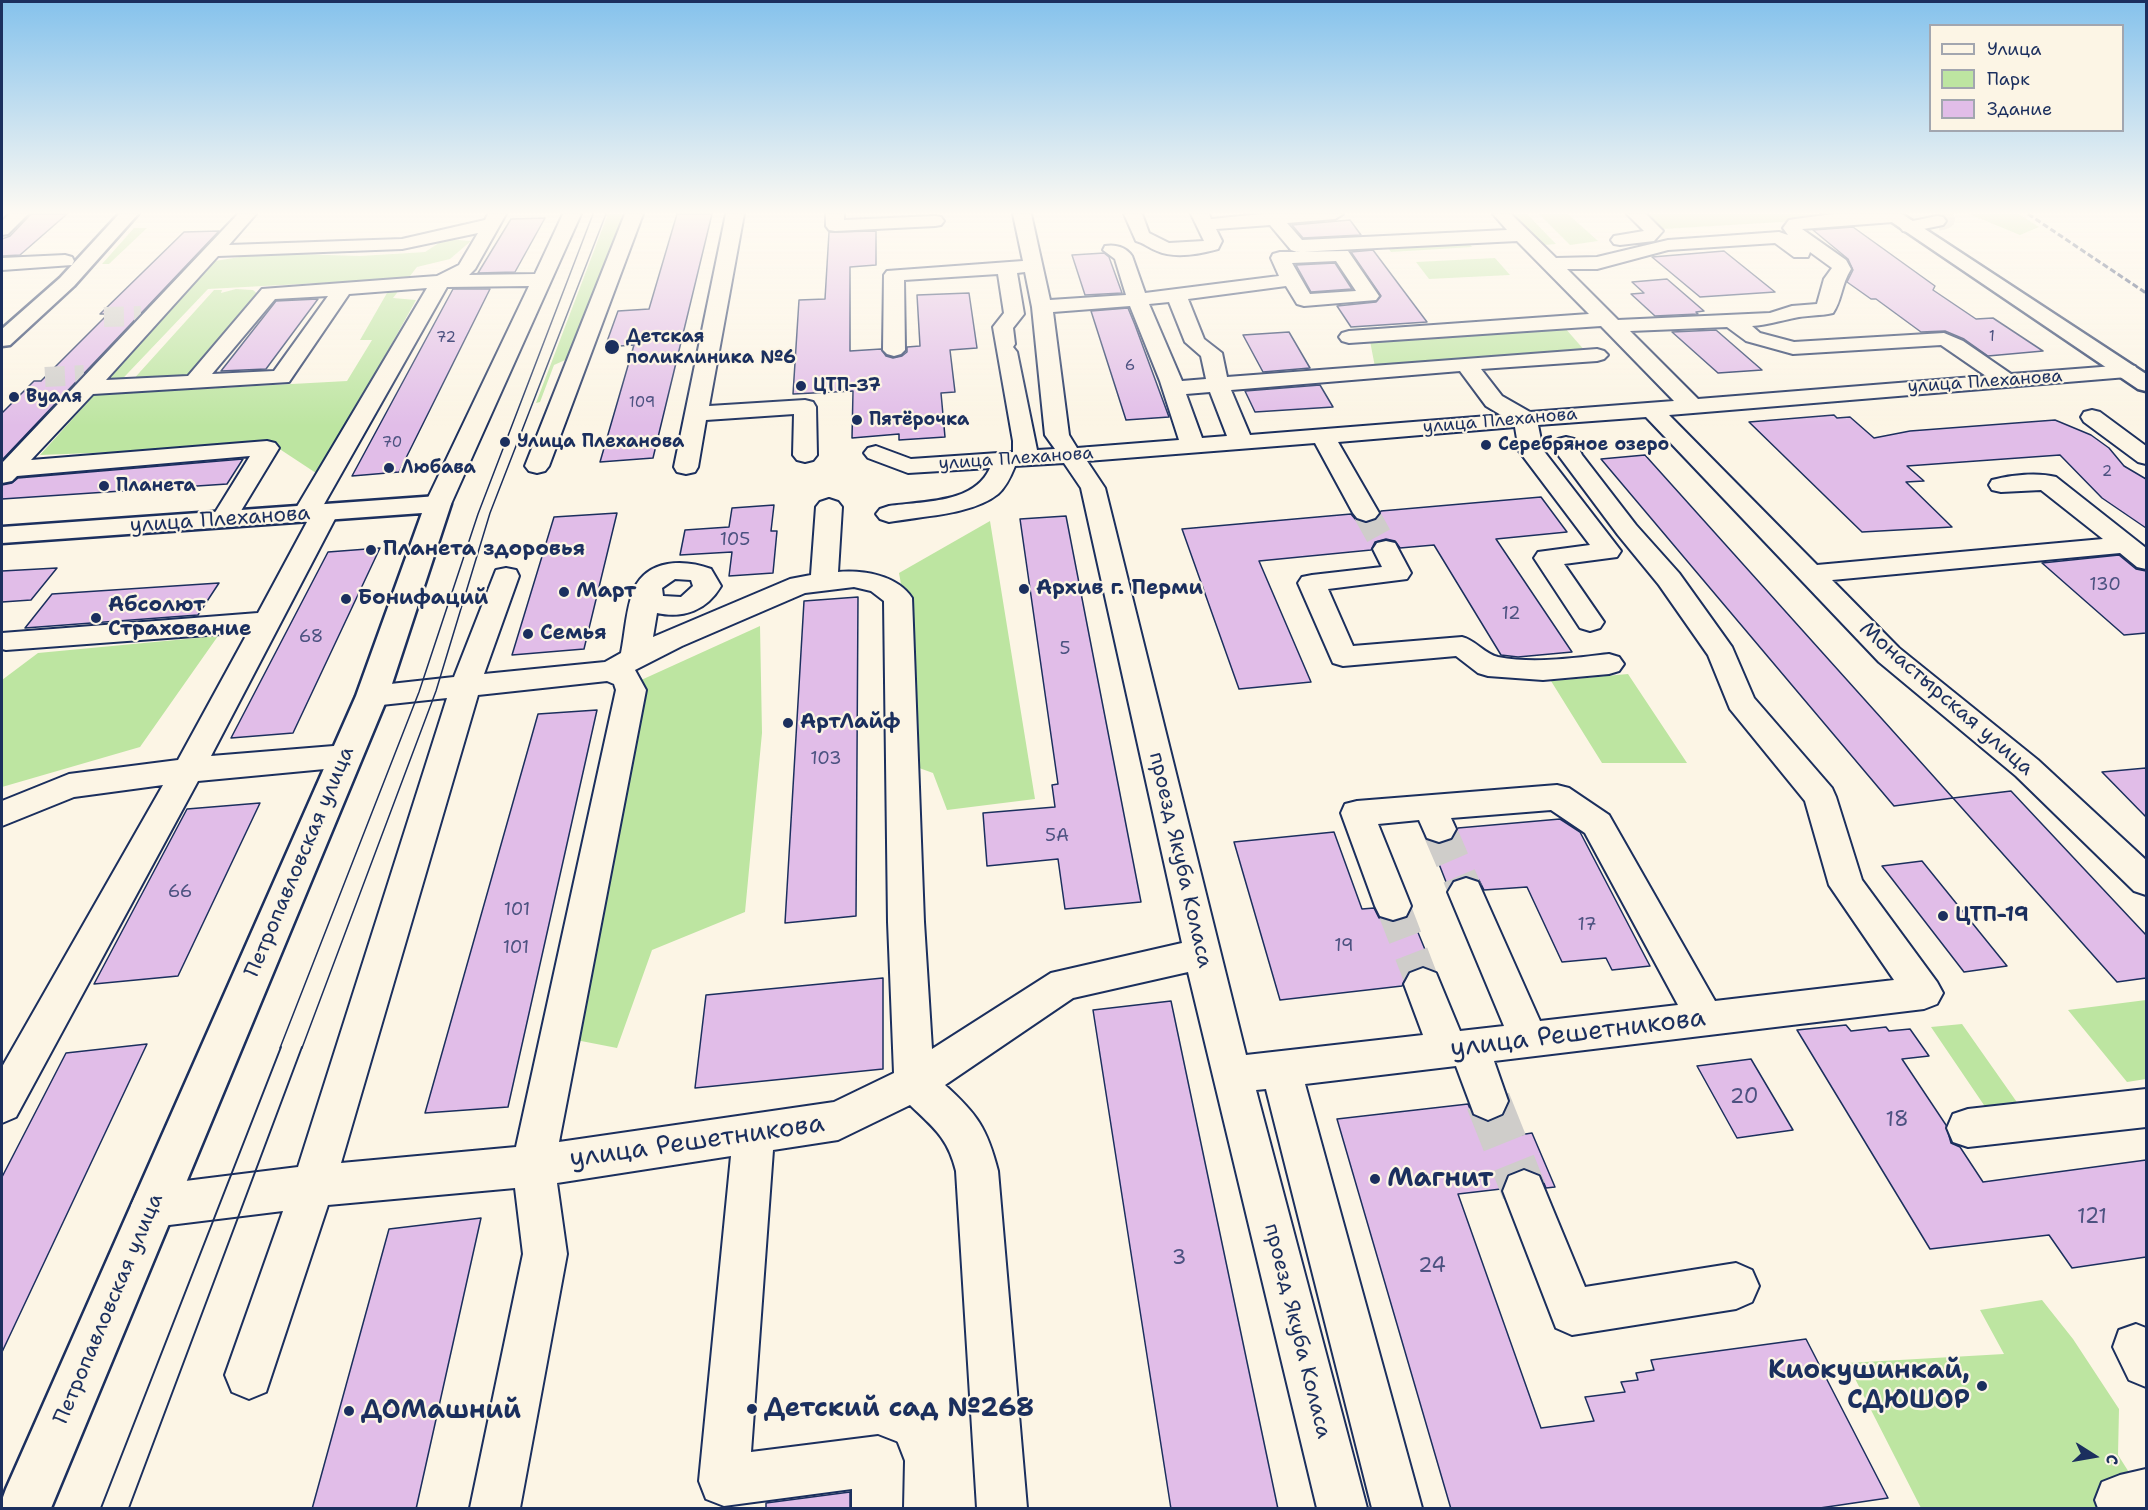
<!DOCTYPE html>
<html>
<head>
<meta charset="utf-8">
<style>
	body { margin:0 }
	#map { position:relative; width:2148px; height:1510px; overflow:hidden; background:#fcf5e5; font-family:"Shantell Sans",sans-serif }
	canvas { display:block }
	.frame { position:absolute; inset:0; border:3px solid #1b2f5e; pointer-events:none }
	.legend { position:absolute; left:1929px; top:24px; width:195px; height:108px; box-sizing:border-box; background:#fcf5e5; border:2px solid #a2a6af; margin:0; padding:8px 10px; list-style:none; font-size:18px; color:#1b2f5e }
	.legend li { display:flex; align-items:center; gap:12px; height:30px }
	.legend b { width:30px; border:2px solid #a2a6af }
	.north { position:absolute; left:2064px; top:1426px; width:60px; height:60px; -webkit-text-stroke:4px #fcf5e5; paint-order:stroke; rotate:101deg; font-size:16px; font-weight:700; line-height:24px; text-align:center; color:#1b2f5e }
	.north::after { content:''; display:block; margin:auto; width:21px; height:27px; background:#1b2f5e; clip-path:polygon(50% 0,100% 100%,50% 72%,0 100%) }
</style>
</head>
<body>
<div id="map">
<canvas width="2148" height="1510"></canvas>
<div class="frame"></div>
<ul class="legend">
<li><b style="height:8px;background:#fcf5e5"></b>Улица</li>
<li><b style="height:16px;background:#bde5a1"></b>Парк</li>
<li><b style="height:16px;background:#e1bde8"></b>Здание</li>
</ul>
<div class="north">С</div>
</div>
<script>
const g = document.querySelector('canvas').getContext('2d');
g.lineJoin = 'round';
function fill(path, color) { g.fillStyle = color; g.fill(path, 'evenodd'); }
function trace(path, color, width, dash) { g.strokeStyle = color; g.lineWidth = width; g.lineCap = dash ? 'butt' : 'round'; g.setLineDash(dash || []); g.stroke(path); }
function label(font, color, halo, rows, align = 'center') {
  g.font = font + ' "Shantell Sans",sans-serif'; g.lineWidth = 4.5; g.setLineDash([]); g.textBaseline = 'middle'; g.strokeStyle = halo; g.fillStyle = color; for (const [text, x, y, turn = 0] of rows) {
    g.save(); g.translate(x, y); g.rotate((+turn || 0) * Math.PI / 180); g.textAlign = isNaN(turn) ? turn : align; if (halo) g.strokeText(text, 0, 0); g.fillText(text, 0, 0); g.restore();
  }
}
fill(new Path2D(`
	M608 214H623L572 357 554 365 540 402 536 403Z
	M1513 214H1527L1556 244 1544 245Z
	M1539 214H1568L1598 241 1570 245Z
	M1645 214H1844L1848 218 1663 229Z
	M1969 214H2019L2039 227 2020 235Z
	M134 228H147L109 264H102Z
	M445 239 471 241 450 259 417 267 393 298 416 300 319 475 275 446 40 455 215 261 264 253 360 256 425 252ZM395 279 360 340H372L347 381 108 394 208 289Z
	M1467 240 1472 247 1391 252 1386 245Z
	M1495 258 1510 275 1429 279 1416 262Z
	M236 289 253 290 260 296 195 372 177 379 130 383 214 290H222L221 293Z
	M1565 328 1586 352 1375 367 1370 341Z
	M990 521 1035 799 947 810 933 773 908 764 919 737 915 663 899 573Z
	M760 626 762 733 745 912 652 950 617 1048 576 1040 639 681Z
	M218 636 140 747 2 787V680L38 653Z
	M1628 674 1687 763H1602L1551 681Z
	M2146 1000V1079L2127 1082 2068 1010Z
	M1962 1024 2021 1108 1988 1111 1931 1027Z
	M2042 1300 2073 1339 2119 1409 2118 1455 2146 1499V1508H1921L1847 1363 2004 1354 1980 1310Z`), '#bde5a1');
const building = new Path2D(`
	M31 214H67L20 255 2 256V239L10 236Z
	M677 214H712L653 458 600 462 634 345 605 347 618 311 649 309Z
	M545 218 515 272 478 273 511 219Z
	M1350 220 1361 235 1303 238 1292 225Z
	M1853 227 1935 286 1933 290 1976 319 1993 318 2043 351 1988 356 1964 339 1945 331 1921 332 1876 299H1871L1847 282 1853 270 1848 259 1813 230Z
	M219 231 2 460V413L34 381H41L108 314H100L184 232Z
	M876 231V265L850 267V351L881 349 886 356 893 358 902 356 907 352V347L920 346 917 295 969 293 977 348 950 350 955 392 941 393 945 437 899 440V434L852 438 853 391 793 394 799 300 825 299 829 232Z
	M1373 250 1427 322 1351 327 1337 306 1376 302 1381 296 1351 252Z
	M1724 251 1775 292 1700 297 1652 257Z
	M1104 253 1109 257 1122 293 1085 295 1072 255Z
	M1335 263 1352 289 1311 292 1296 265Z
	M1667 279 1704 311 1696 312 1698 314 1655 316 1631 294 1644 293 1632 282Z
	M453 289H490L399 472 352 476Z
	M318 299 266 369 221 371 276 301Z
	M1128 308 1135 325 1169 417 1126 420 1091 311Z
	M1716 330 1762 370 1718 373 1672 332Z
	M1289 332 1310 368 1263 372 1243 335Z
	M1320 385 1333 407 1255 412 1245 391Z
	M1834 415 1837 418 1850 417 1874 438 1910 431 2055 420 2091 435 2109 448 2124 466 2146 479V528L2102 498 2060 455 1907 466 1924 481 1906 482 1952 527 1862 532 1749 422Z
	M1645 455 1953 798 1894 806 1601 459Z
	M243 459 227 484 2 499V485L12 483 18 478Z
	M1541 497 1567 532 1496 539 1572 652 1518 657 1501 655 1434 545 1400 548 1395 541 1386 539 1375 542 1371 550 1259 561 1311 682 1239 689 1182 529 1351 514 1356 520 1367 523 1377 519 1381 511Z
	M774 505 771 531H777L773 573 729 576 732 552 680 555 685 530 729 527 732 508Z
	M617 513 584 649 512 655 554 517Z
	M1066 516 1141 902 1065 909 1058 859 987 866 983 813 1055 807 1052 785 1058 784 1020 519Z
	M380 548 293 733 231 738 328 552Z
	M2119 555 2136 569 2146 571V633L2124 635 2042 563Z
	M57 568 31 600 2 602V571Z
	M219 583 198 615 25 628 52 594Z
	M858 597 856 916 785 923 804 601Z
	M597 710 508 1107 425 1113 538 714Z
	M2146 768V817L2102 772Z
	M2011 791 2146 935V978L2117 982 1953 798Z
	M260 803 178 976 94 984 187 809Z
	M1560 819 1580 832 1650 966 1612 970 1606 958 1562 962 1527 887 1484 890 1479 880 1465 876 1453 880 1448 887 1430 841 1440 844 1452 840 1458 828Z
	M1334 832 1362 909 1374 908 1379 918 1392 922 1407 918 1410 913 1433 969 1422 966 1409 971 1402 986 1280 1000 1234 842Z
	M1922 861 2007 966 1964 972 1882 866Z
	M883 978V1069L695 1088 706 995Z
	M1171 1001 1278 1509H1171L1093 1010Z
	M1846 1025 1851 1031 1886 1027 1889 1031 1910 1029 1929 1056 1902 1059 1946 1125 1951 1143 1960 1147 1983 1182 2146 1160V1257L2072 1268 2049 1235 1930 1249 1797 1030Z
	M147 1044 2 1352V1177L66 1053Z
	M1751 1059 1793 1130 1737 1138 1697 1066Z
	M1468 1104 1473 1116 1487 1122 1503 1116 1507 1108 1519 1135 1532 1133 1555 1187 1546 1188 1540 1174 1523 1168 1508 1174 1501 1189 1458 1194 1541 1428 1594 1421 1585 1397 1625 1392 1621 1382 1638 1380 1636 1373 1654 1370 1651 1360 1806 1339 1888 1498 1813 1509H1451L1337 1119Z
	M481 1218 416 1509H312L389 1229Z
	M850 1492V1509H766V1503Z`);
fill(building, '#e1bde8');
trace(building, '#1b2f5e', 1.5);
trace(new Path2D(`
	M1937 214 1945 219 1937 221
	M104 317 141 316
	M45 377 84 375`), '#cfcdca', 20, [20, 10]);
trace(new Path2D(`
	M1366 513 1386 549`), '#cfcdca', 26, [26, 13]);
trace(new Path2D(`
	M1439 829 1466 892
	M1393 906 1423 984`), '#cfcdca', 34, [34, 17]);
trace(new Path2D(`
	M1488 1101 1524 1191`), '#cfcdca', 45, [45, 22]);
const minor = new Path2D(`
	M9 214H28L8 234 2 235V221Z
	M238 214H256L229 245 402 239 485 220 488 214H506L475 269 469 275 535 274 563 214H581L451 504 447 509 438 512 429 509 425 504 529 286 447 287 323 506 334 508 338 513 211 756 346 745 357 748 362 756 357 764 346 767 198 781 16 1117 2 1123V1067L163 785 74 797 2 826V801L69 774 178 760 248 632 6 650 2 649V633L258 613 307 522 296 520 292 515 427 288 349 294 289 382 93 394 31 460 267 441 275 443 279 448 233 524 224 527 215 524 211 519 250 456 17 476 12 481 2 483V463ZM478 233 459 265 437 276 262 289 188 376 106 380 218 256 402 249ZM328 296 274 371 212 374 275 299Z
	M625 214H643L549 466 545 471 537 473 529 471 525 466Z
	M726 214H744L709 406 805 400 813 402 816 407 817 455 813 460 805 462 797 460 793 455 794 414 706 420 698 467 695 472 686 474 677 472 674 467Z
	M826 214H844V220L935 216 941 217 944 221 941 225 935 226 835 231 829 230 826 226Z
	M1013 214H1031L1050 300 1126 295 1115 259 1103 250 1105 246C1115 244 1126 247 1132 256L1145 293 1279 276 1271 258 1273 254 1280 252 1348 251 1379 296 1376 300 1304 306 1297 304 1286 286 1188 299 1204 339 1222 353 1227 377 1597 349 1604 351 1608 355 1604 359 1597 361 1481 369 1502 396 1530 412 1674 401 1601 326 1349 343 1342 341 1339 337 1342 333 1349 331 1589 314 1517 241 1297 252 1291 250 1270 225 1216 229 1222 241 1218 249C1200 254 1175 259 1157 251 1149 248 1144 243 1136 241L1124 214H1142L1149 233 1169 243 1204 241 1191 214H1209L1211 219 1262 214H1343L1335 219 1287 223 1302 240 1507 230 1493 214H1511L1556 258 1597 257 1668 240 1779 232 1788 235 1783 228 1789 220 1795 219 1834 214H1900L1902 217 1899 221 1893 222 1802 229 1846 260 1851 269C1841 285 1842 300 1833 313 1820 316 1807 315 1794 318 1779 321 1767 325 1752 326L1760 333 1794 342 1944 333 1963 341 2011 374 2127 365 2135 366 2138 371 2135 376 2127 377 1669 415 1817 565 2103 539 2041 490 2001 492 1992 490 1989 485 1992 480C2011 475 2037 472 2056 477L2146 548V569L2137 567 2120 553 1832 580 1899 648 2038 760 2146 860V895L2134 891 2016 776 1879 662 1646 417 1538 425 1543 450 1621 551 1617 557 1564 564 1604 622 1600 628 1590 631 1580 628 1534 558 1538 552 1590 545 1519 451 1515 427 1338 442 1379 513 1375 518 1366 521 1357 518 1353 513 1315 443 1087 461 1105 488 1246 1055 1423 1035 1404 984 1410 973 1423 968 1436 973 1460 1031 1504 1026 1448 892 1454 882 1466 878 1478 882 1540 1021 1678 1005 1585 833 1551 810 1451 818 1456 829 1451 838 1439 842 1427 838 1419 820 1378 824 1411 906 1406 916 1393 920 1380 916 1375 906 1341 813 1345 804 1357 801 1557 785 1569 788 1609 815 1715 1001 1894 980 1829 885 1805 801 1730 709 1708 655 1659 585 1618 535 1559 456 1554 444 1558 439 1566 437 1574 439 1582 455 1636 525 1679 573 1732 647 1754 698 1832 788 1836 797 1862 880 1937 982 1943 993 1937 1004 1924 1009 1494 1061 1508 1101 1502 1114 1488 1120 1474 1114 1456 1066 1305 1084 1422 1508H1372L1266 1089 1256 1090 1367 1508H1317L1188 972 1073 998 945 1085C977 1114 987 1128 998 1171L1027 1508H977L956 1171C948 1138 934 1128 910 1105L838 1140 773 1150 751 1452 878 1436 896 1443 903 1461 902 1508H852V1489L724 1506 706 1499 699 1481 731 1156 557 1183 567 1254 520 1508H470L523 1254 515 1188 328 1205 266 1392 249 1399 232 1392 225 1375 283 1211 153 1227 138 1221 131 1206 138 1191 153 1185 298 1167 447 698 372 706 361 703 357 696 361 689 372 686 454 677 496 570 506 568 516 570 519 576 484 674 605 662 621 653C625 634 626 608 634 589 648 559 684 559 711 569L721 586C707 610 684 619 657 613L653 637 790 579 811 575 816 507 820 502 829 499 838 502 842 507 838 572C863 570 897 575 912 598L924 922 932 1049 1051 973 1182 943 1081 488 1064 463 1015 466C1011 476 1006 487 998 494 972 515 921 516 889 522L880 519 876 514 880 509 889 506C923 501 974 504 990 468L908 473 868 458 864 453 868 448 876 446 911 459 1013 452V441L993 327 1004 313 998 274 904 280 905 350 901 354 894 356 887 354 883 350 884 275 887 271 1023 261ZM1775 243 1794 257H1808L1810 252 1832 268 1824 279 1817 304 1792 306 1770 313 1618 320 1567 269H1597L1668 250ZM1336 261 1356 291 1310 294 1292 263ZM1025 272 1032 307 1045 435 1055 449 1037 450 1017 352 1013 347 1015 344 1013 328 1024 314 1017 273ZM1169 302 1185 342 1201 356 1206 379 1182 381 1149 304ZM1130 306 1160 381 1179 440 1077 448 1069 435 1053 312ZM1727 327 1746 341 1793 354 1941 345 1986 376 1698 399 1630 331ZM1460 371 1486 406 1501 415 1250 435 1231 390ZM1210 392 1227 436 1202 438 1186 394ZM675 579 691 580 693 586 681 597 663 596 662 588ZM854 587 871 591 884 601 888 922 894 1073 834 1102 559 1142 646 690 635 670 682 646 805 593ZM607 681 614 684 616 690 516 1147 341 1163 478 695Z
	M1627 214H1646L1663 231 1654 241 1620 245 1614 244 1611 240 1614 236 1644 231Z
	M1937 216 1943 217 1946 221 1943 225 1909 232 1903 231 1900 227 1903 223Z
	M65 255 72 257 74 261 72 265 2 270V258Z
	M2092 410 2100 412 2146 446V464L2138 462 2084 422 2081 417 2084 412Z
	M1386 541 1395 543 1411 573 1407 579 1328 589 1353 646 1462 637C1475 640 1485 654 1498 657 1534 664 1573 658 1609 654L1619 657 1624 664 1619 671 1609 674 1543 680 1488 676 1478 673 1456 656 1343 666 1333 663 1298 583 1302 577 1312 575 1382 567 1373 549 1377 543Z
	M2146 1089V1127L1968 1147 1953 1142 1947 1128 1953 1114 1968 1109Z
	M1524 1170 1539 1176 1585 1287 1736 1263 1752 1270 1759 1286 1752 1302 1736 1309 1572 1335 1556 1328 1503 1191 1509 1176Z
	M2136 1324 2146 1328V1387L2129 1380 2113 1347 2119 1330Z
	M2146 1469V1508H2098L2095 1500 2102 1482 2120 1475Z`);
const major = new Path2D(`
	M119 214H138L74 286 10 345 2 346V329L60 278Z
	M1880 214H1902L2146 374V391L2138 389Z
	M438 496 447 498 451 504 388 696 51 1508H2V1500L6 1489 356 696 422 513 2 543V527Z`);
trace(minor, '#1b2f5e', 4);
trace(major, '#1b2f5e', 5);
fill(minor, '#fcf5e5');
fill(major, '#fcf5e5');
trace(new Path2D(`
	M280 1048 419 692 478 514 593 214
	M302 1048 436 691 490 513 606 214`), '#1b2f5e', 1.5);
trace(new Path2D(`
	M101 1508 281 1047
	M129 1508 302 1047`), '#1b2f5e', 2);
trace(new Path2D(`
	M2028 214 2146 293`), '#1b2f5e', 3, [6, 3]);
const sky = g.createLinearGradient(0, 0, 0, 426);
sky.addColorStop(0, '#85c2ec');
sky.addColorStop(0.5, '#fefaf3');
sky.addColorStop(1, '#fefaf300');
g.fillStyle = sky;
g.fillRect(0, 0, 2148, 426);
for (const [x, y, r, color] of [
	[612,347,8,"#1b2f5e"],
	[801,386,6,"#1b2f5e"],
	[14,397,6,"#1b2f5e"],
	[857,420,6,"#1b2f5e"],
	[505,442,6,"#1b2f5e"],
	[1486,445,6,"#1b2f5e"],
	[389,468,6,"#1b2f5e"],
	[104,486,6,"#1b2f5e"],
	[371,550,6,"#1b2f5e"],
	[1024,589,6,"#1b2f5e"],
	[564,592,6,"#1b2f5e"],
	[346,599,6,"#1b2f5e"],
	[96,618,6,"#1b2f5e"],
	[528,634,6,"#1b2f5e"],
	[788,723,6,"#1b2f5e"],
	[1943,916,6,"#1b2f5e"],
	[1375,1179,6,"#1b2f5e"],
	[1982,1386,6,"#1b2f5e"],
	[752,1409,6,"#1b2f5e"],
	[349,1411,6,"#1b2f5e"]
]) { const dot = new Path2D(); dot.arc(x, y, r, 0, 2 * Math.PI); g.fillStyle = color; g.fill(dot); trace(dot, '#fcf5e5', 2); }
label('15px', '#4c5280', null, [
	["1",1992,337],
	["72",446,338],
	["6",1130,366],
	["109",642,403],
	["70",392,443],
	["2",2107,472]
]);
label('bold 18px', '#1b2f5e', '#fcf5e5', [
	["Детская",626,337],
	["поликлиника №6",626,358],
	["ЦТП-37",813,386],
	["Вуаля",26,397],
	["Пятёрочка",869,420],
	["Улица Плеханова",517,442],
	["Серебряное озеро",1498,445],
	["Любава",401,468],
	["Планета",116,486]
], 'left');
label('18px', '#1b2f5e', '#fcf5e5', [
	["улица Плеханова",1985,382,-4],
	["улица Плеханова",1500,421,-5],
	["улица Плеханова",1016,459,-4]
]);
label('18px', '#4c5280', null, [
	["105",735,540],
	["130",2105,585],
	["12",1511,614],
	["68",311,637],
	["5",1065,649],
	["103",826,759],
	["5А",1057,836],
	["66",180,892],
	["101",517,910],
	["17",1587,925],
	["19",1344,946],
	["101",516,948]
]);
label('21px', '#1b2f5e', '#fcf5e5', [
	["улица Плеханова",220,520,-4],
	["Монастырская улица",1946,699,41],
	["проезд Якуба Коласа",1180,860,77],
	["Петропавловская улица",300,862,-67],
	["Петропавловская улица",109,1309,-67],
	["проезд Якуба Коласа",1297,1331,76]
]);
label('bold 21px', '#1b2f5e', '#fcf5e5', [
	["Планета здоровья",383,550],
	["Архив г. Перми",1036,589],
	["Март",576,592],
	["Бонифаций",358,599],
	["Абсолют",108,606],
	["Страхование",108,630],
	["Семья",540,634],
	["АртЛайф",800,723],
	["ЦТП-19",1955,916]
], 'left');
label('21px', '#4c5280', null, [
	["20",1744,1098],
	["18",1897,1121],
	["121",2092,1218],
	["3",1179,1259],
	["24",1432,1267]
]);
label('26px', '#1b2f5e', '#fcf5e5', [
	["улица Решетникова",1578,1034,-7],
	["улица Решетникова",697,1142,-8]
]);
label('bold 26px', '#1b2f5e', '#fcf5e5', [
	["Магнит",1387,1179],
	["Киокушинкай,",1970,1371,"right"],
	["СДЮШОР",1970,1401,"right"],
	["Детский сад №268",764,1409],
	["ДОМашний",361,1411]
], 'left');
</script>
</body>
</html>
